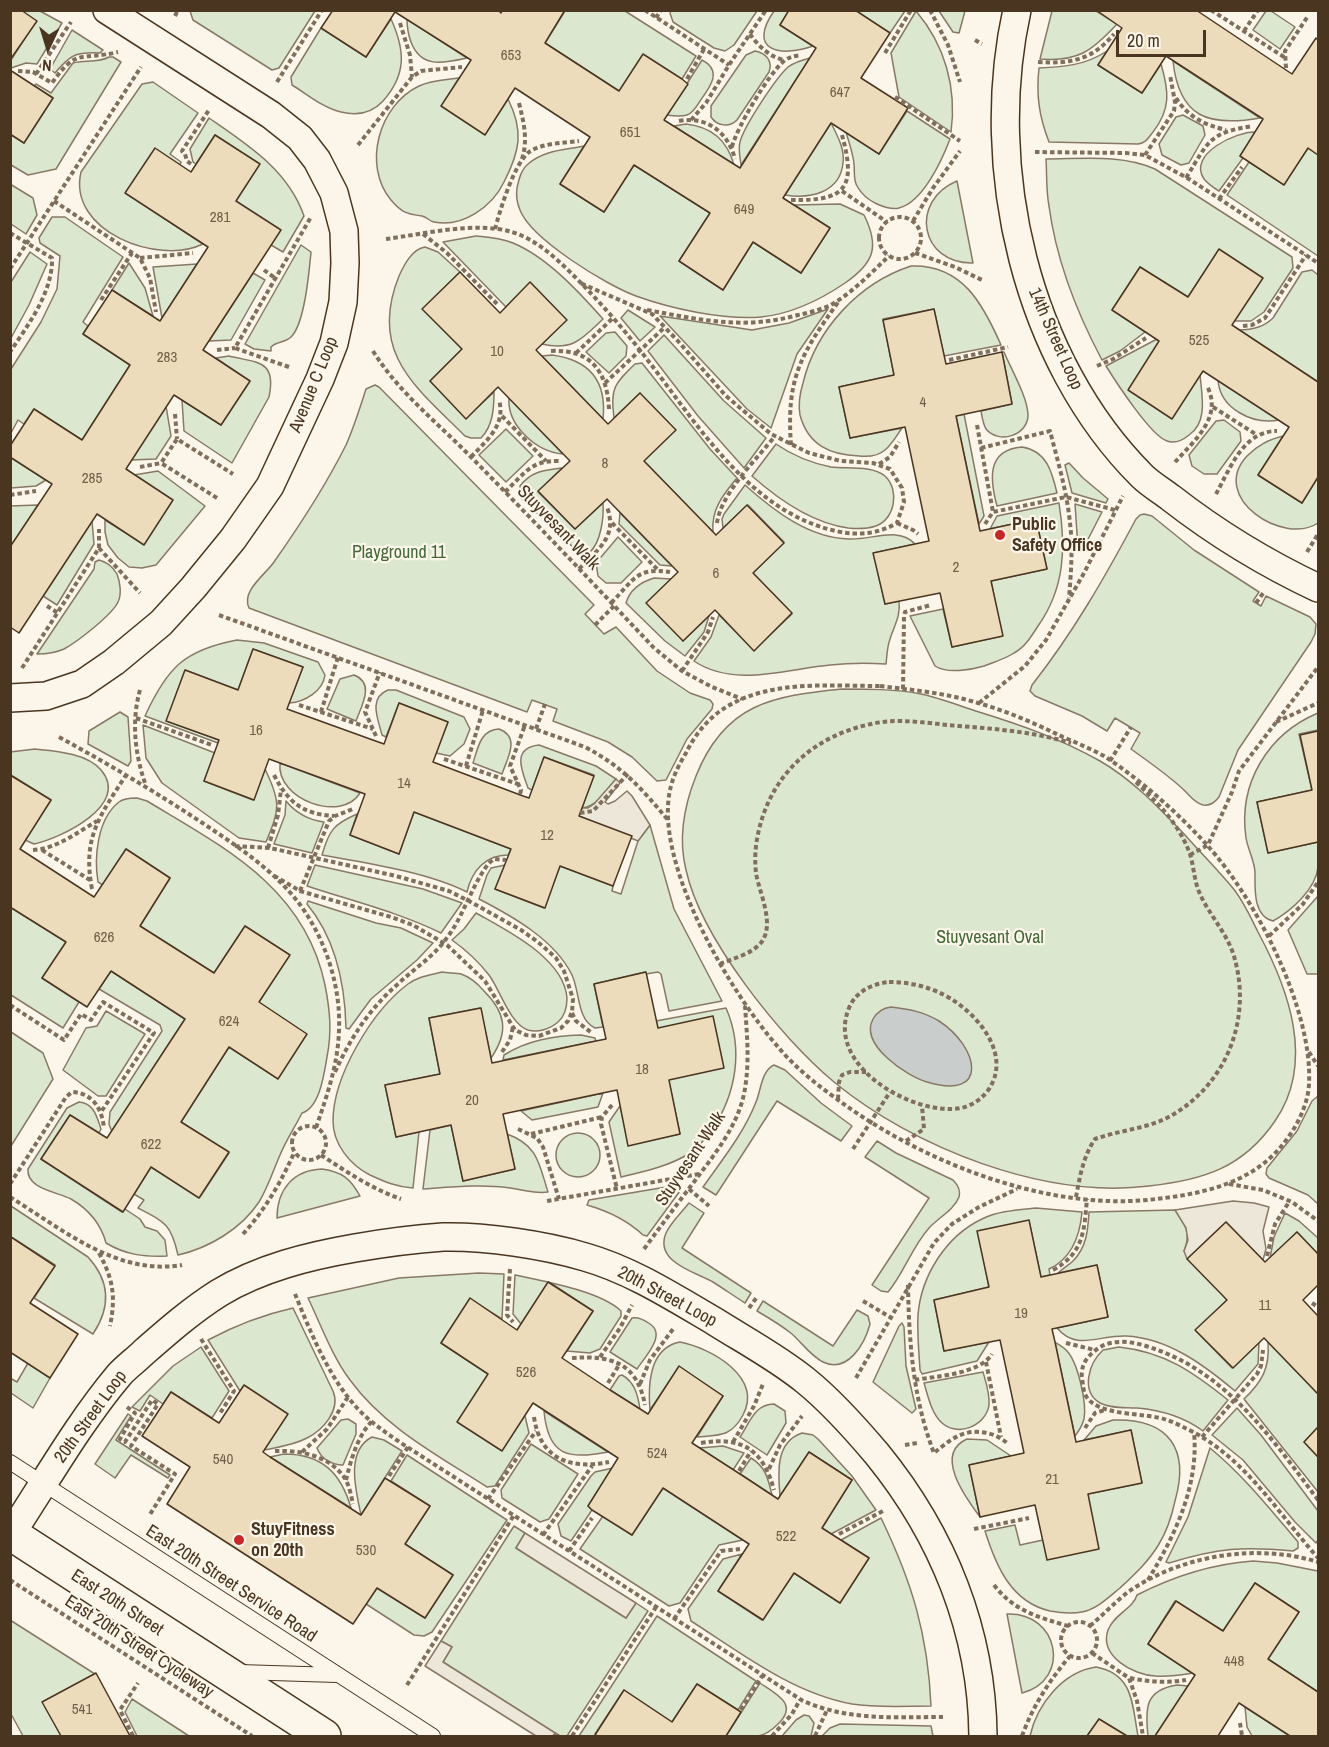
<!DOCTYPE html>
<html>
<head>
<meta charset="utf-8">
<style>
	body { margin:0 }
	#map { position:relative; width:1329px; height:1747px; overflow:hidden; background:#fbf6e9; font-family:"Archivo Narrow",sans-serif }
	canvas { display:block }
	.frame { position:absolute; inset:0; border:12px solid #4a3520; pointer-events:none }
	.north { position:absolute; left:18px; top:18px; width:60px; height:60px; -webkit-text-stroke:4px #fbf6e9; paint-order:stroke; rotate:184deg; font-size:16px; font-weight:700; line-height:24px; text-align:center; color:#4a3520 }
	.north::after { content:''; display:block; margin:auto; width:21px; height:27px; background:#4a3520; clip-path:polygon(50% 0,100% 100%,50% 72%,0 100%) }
	.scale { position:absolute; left:1116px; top:30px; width:90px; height:27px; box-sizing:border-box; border:3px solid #4a3520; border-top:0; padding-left:8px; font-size:18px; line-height:21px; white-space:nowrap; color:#4a3520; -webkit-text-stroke:4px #fbf6e9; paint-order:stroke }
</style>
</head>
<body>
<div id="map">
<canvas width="1329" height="1747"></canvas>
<div class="frame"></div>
<div class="north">N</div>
<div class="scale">20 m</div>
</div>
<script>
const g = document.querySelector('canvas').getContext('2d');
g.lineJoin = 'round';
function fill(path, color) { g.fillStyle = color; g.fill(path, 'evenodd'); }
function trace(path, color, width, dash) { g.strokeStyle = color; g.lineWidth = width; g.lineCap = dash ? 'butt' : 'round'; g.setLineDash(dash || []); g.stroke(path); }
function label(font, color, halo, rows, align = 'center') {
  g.font = font + ' "Archivo Narrow",sans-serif'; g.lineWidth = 4.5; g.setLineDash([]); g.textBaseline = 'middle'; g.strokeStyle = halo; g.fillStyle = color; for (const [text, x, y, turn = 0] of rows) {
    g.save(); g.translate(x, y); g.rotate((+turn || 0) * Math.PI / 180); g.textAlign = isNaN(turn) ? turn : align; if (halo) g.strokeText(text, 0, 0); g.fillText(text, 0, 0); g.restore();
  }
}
const green = new Path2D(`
	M21 11H40L62 23 37 64 26 63 11 68V60L36 21Z
	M190 11V10L315 11 279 68 272 70 193 20Z
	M565 11H625L696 56 682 79 619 91 545 43Z
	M671 11V10L757 11 734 45 725 51 714 48 673 22 670 13Z
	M774 11H789L780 25 813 46C779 58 747 50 774 11Z
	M855 11H905L890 33Z
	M916 11C945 45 957 88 951 132L899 97 891 53Z
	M939 11H965L959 33 953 32Z
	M1052 11H1096L1117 24C1092 51 1078 62 1040 59Z
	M1266 11H1271L1295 27 1280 49 1253 30Z
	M391 19C405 50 407 74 383 101 372 113 357 116 341 112 323 108 307 94 292 85L291 77 321 28 366 57Z
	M407 19 467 58C444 63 421 69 411 42 408 34 407 27 407 19Z
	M72 30 103 50 100 53C76 52 71 54 55 73L50 69Z
	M755 51C766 53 773 61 769 72L737 120C729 128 717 126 711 117V106L746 55Z
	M1107 51 1098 65 1142 93 1161 64C1169 91 1171 109 1153 132 1148 138 1146 143 1138 144L1049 142C1039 116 1036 95 1039 68 1064 67 1086 65 1107 51Z
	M109 57H113L121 62 56 169 28 175 11 165 10 134 24 143 53 98 34 86 36 84 51 93 73 63C84 60 99 63 109 57Z
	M810 58 741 165C740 157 738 149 740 142 744 126 776 78 788 67 795 62 802 60 810 58Z
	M702 60C723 71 710 87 700 101 697 106 693 113 687 115 681 117 673 116 667 115Z
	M1173 61 1260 118C1209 127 1179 118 1173 61Z
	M459 78 442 106 485 134 508 99C524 131 520 151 504 182 492 207 462 228 434 222 429 221 427 217 422 216 407 214 402 213 391 200 362 165 379 105 419 86 432 80 446 80 459 78Z
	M153 82 198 113 170 154 181 162 180 165 126 193 203 244C158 266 67 231 81 172L142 84Z
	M907 111 950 139C942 160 923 202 899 208 892 210 884 207 877 204 868 200 862 195 857 186 853 179 855 172 854 164 853 153 849 143 846 132L879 154Z
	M1183 115 1203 126 1205 135 1189 163 1181 165 1162 155 1159 144 1176 117Z
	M209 118C248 145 288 170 304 216L283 252 271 245 236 201 259 164 215 135 196 164 193 162 190 149Z
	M831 123C837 135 845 149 843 163 840 193 810 199 785 195Z
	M686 124C712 127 727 140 734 165L674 126Z
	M1256 132 1240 156 1243 158 1219 191C1214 188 1208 184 1204 179 1187 154 1237 131 1256 132Z
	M584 146 560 184 604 212 634 165 710 213 679 261 723 290 753 242 801 273 830 228 794 205 840 204 864 215C880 247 874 263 845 283 820 300 791 314 761 317 723 320 672 309 636 296 606 285 531 239 520 210 517 203 516 195 517 188 519 179 521 170 528 164 544 150 565 150 584 146Z
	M1308 148 1318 155V256L1227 195 1249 162 1284 184Z
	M1046 159C1082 159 1121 154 1155 169L1292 257 1293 268 1264 312 1251 321H1234L1219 250 1188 297 1140 267 1112 310 1145 332 1120 351 1102 360C1077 313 1056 259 1049 206 1046 191 1047 175 1046 159Z
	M957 181 973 263C920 264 909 201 957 181Z
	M10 184 33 198 37 215 26 234 11 224Z
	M52 217H65L123 257 83 322 88 326 83 334 130 365 82 440 34 409 24 424 18 420 11 433V369L41 322 57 289 60 256 40 243 39 238Z
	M476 236C488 237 501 238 513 243 547 257 579 292 603 319 582 339 573 351 542 344L566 320 531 283 506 307 443 242Z
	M301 245 311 252C309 272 305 321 292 336 286 343 277 341 271 347V351L254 349 245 344Z
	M425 247 438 252 460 272 423 309 462 349 430 381 466 418 494 392C494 408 493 426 481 438H471L465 436C416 387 368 353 399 276 404 265 412 249 425 247Z
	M30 252 47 264 29 305 11 338V282Z
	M129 263 145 288 153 316 112 290Z
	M197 264 162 318 153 267Z
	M911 266C962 264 983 304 1001 345L944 356 934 309 883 319 894 375 839 387 850 438 902 428C897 435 892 444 885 450 878 456 868 457 859 456 830 455 808 445 800 415 798 404 800 393 803 383 816 329 859 283 911 266Z
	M1312 270 1318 275V382L1239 330C1252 330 1264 327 1273 318L1302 272Z
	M253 273 265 280 231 340 209 341Z
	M828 309 797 354 771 428 747 409 660 316 752 330 789 323Z
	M628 310 655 327 640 341 621 318Z
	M615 332 627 346 626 356 609 373 586 352 606 333Z
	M664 335 724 401 766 438 744 468 698 416 648 351Z
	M1157 339 1200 375C1202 396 1208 422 1189 435 1183 440 1175 444 1167 441 1151 436 1116 382 1106 366Z
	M1002 352H1004C1011 369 1027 396 1028 414 1029 435 999 445 986 429 983 424 982 417 981 411L1012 404Z
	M552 355C590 360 607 381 603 419L542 356Z
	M229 356C256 363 277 359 269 397L232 463 184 431 182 400 221 425 250 381 216 358Z
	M642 363 710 449 737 478C723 495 711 509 713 532L644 461 640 393 614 418C610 389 614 384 635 364Z
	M1218 380 1279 420C1253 425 1220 409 1218 380Z
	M375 385 379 387 594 605 585 614 604 634 616 627 657 671 690 693 710 700 713 704 712 709 687 739 666 780 657 781 632 757 608 742 553 721 557 709 532 700 527 712 249 608C241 591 265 575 274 562 300 525 326 485 346 445 354 427 360 408 366 389Z
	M509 398 563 454C537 452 507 426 509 398Z
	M166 406 171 436 156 459 131 460Z
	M964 414 984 516 979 524 956 416Z
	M1224 420 1240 432 1241 441 1217 474H1204L1192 466 1189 455 1216 421Z
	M506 429 533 456 506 482 479 455Z
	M1283 436 1258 475 1302 503 1318 477V523C1284 546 1208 498 1247 456 1258 445 1268 440 1283 436Z
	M776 444C792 455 811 463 831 467 848 469 871 465 885 476 900 490 895 519 876 526 867 529 857 529 848 528 812 523 779 500 752 476Z
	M1022 447C1047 451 1052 472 1057 493L997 506C990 480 986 450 1022 447Z
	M10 457 46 480 36 486 11 488Z
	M1069 463 1083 478 1108 499 1106 503 1072 493 1065 465Z
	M562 468 538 492 575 529 603 503C604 517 601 542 590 552L577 551 520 497V486C531 471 545 470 562 468Z
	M158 471 205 506 156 565 142 568 129 567 118 558 108 545 105 532V520L144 544 172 500 134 475Z
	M745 485C774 511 809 538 849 539 872 540 899 526 915 544L874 553 885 604 899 601C901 616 894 626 890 639 887 647 887 656 886 664 868 663 849 663 830 665 787 669 734 688 694 661L711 637 719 615 754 650 792 614 753 573 784 542 748 505 723 528 722 519 724 514Z
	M1059 503C1066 547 1065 588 1038 626 1031 637 1025 647 1014 653 1005 659 994 662 984 666 971 670 947 674 935 666L910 616 943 609 952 647 1002 636 991 581 1047 569 1036 519 990 529 997 516Z
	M1075 504 1102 512 1083 549 1078 548Z
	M38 505 11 546 10 506Z
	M620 513 672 566 660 565 619 524Z
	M1144 514 1152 516 1194 550 1259 592 1253 601 1261 606 1266 596 1310 617 1316 624 1315 634 1311 642 1238 750 1219 797C1215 802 1211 806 1203 805 1195 803 1190 796 1184 790 1168 775 1149 762 1131 749L1140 733 1115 718 1107 731 1082 716 1035 696 1030 691 1032 685C1073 633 1105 577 1136 519L1140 515Z
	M92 521 94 544 57 605 43 596Z
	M618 537 642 562 621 583H606L598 576 596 563Z
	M99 560C107 562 113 567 117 574 120 582 122 594 118 602 112 615 77 642 64 649 55 653 46 654 37 654L94 569 95 562Z
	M654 578 671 579 683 641 709 616 704 632 685 656 665 641 626 603C630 589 641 582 654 578Z
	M237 640 264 643 318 662 325 675C323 691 305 702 289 703L303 667 253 649 238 690 185 670 167 721 219 740 218 743 145 716C167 668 184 650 237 640Z
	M354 675C375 683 362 705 356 721L327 709 340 679Z
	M842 689C868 689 895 689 921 694 940 698 960 706 979 712 1021 725 1061 739 1100 761 1133 780 1159 808 1185 835 1200 852 1217 869 1232 887 1243 900 1250 916 1258 932 1288 988 1316 1062 1275 1121 1243 1168 1203 1180 1149 1186 1044 1199 914 1148 834 1082 780 1037 701 938 686 870 678 838 684 806 696 776 725 703 773 696 842 689Z
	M388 690H396L464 717 470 729 464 744 450 756 436 753 448 722 399 703 386 737 382 735C378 719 368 698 388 690Z
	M120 712 128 717 131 761 128 766 88 744 89 731Z
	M1318 713V730L1299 734 1312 790 1257 802 1268 853 1318 842C1318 850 1319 859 1318 867 1316 889 1291 911 1273 921 1253 916 1255 889 1255 873 1255 862 1248 850 1246 838 1238 783 1268 734 1318 713Z
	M143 725 215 753 204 781 253 800 265 769C281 802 280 809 266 842L239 838 162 783 146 758Z
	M499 729C521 737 507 759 502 774L473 763C478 748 480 730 499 729Z
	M539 745 596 766 616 779C607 789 597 807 582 808L594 775 544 757 532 790 528 788C522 771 511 748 539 745Z
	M35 749C55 751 87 753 101 770 131 805 61 838 34 844L25 840 51 800 11 775 10 752Z
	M280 763 360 793C342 823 276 800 280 763Z
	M137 798 147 801C225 848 305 888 325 985 330 1010 332 1032 327 1057 324 1074 320 1107 302 1113 295 1127 286 1140 280 1155 273 1171 268 1187 259 1202 241 1229 209 1248 178 1255 171 1224 165 1222 138 1208L144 1200 134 1194 151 1167 200 1197 229 1153 181 1122 229 1047 278 1078 259 1002 289 955 245 926 214 973 140 926 170 878 126 849 103 885 98 882C94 858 97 819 119 802 124 798 131 798 137 798Z
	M286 801C296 813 308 820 324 822L312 853 274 844 285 815Z
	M414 812 511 849 508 855C486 855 472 870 467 892 427 872 367 863 322 855 329 830 334 824 357 814L350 835 399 854Z
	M650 825 674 909 722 1001 669 1011 661 974 658 972 646 974 645 972 594 984 603 1027 595 1028C577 1020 580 992 572 975 555 940 512 916 479 899L487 875 491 868 505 865 495 889 544 908 560 866 613 886 612 891 621 894 638 841Z
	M315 865 423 889 462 903 441 933C398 912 352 901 307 886Z
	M1318 896V974H1307L1288 930Z
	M308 901 376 923 401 928 433 943 417 960 371 999 349 1029 346 1028C345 983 336 939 307 904Z
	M10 907 66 942 42 978 79 1002 63 1028 11 995Z
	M476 913C506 930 564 958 567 998 567 1007 565 1016 558 1022 550 1029 538 1033 528 1030 510 1024 500 990 489 975 478 961 466 950 452 940L464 929Z
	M111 971 185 1019 112 1132 109 1124 110 1112 162 1031 160 1025 99 989Z
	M442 972C448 973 456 973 461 974 470 977 478 984 484 991 506 1013 509 1032 491 1058L480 1008 429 1018 440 1074 385 1085 396 1137 419 1132 413 1188C397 1187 385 1182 370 1175 350 1165 333 1144 333 1121 333 1076 372 1011 408 984 419 976 430 975 442 972Z
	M726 1008C744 1049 736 1094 712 1130 706 1138 698 1147 690 1153 670 1166 643 1172 621 1177L609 1122 620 1106 629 1145 680 1134 656 1021Z
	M106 1011 145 1034 106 1096H98L63 1070 86 1028 97 1026Z
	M11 1032 43 1053 53 1079 11 1146Z
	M581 1035 595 1038 596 1041 503 1060 504 1055C528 1040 554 1036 581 1035Z
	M774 1065 785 1070 821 1103 852 1126 841 1141 777 1101 716 1195 703 1187C722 1160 744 1133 756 1102 761 1091 761 1071 774 1065Z
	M603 1093 598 1107 532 1120 521 1111Z
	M1318 1096V1204L1308 1195 1269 1178 1266 1174 1267 1168 1297 1131 1312 1101Z
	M79 1102C94 1103 97 1117 101 1129L99 1133 70 1115 41 1159 122 1212 125 1209 140 1219 145 1227 157 1231 165 1240 167 1256C144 1257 126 1255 106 1243 101 1224 88 1209 71 1199 58 1192 26 1189 28 1169L67 1108Z
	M451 1125 463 1181 515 1169 507 1134C538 1145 539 1164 548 1192 534 1194 524 1190 510 1188 481 1184 452 1187 423 1189L430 1130Z
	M556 1155a22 22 0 1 1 44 0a22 22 0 1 1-44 0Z
	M877 1141 896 1153 953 1180C958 1185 961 1190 959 1197 954 1210 938 1218 929 1228 912 1247 904 1273 888 1292L881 1291 872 1285 929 1198 865 1157Z
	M322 1169C342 1172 350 1178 360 1196L277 1218C277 1190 293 1170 322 1169Z
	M672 1186 680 1191 647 1236 643 1235C627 1220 608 1211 587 1205L589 1200Z
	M689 1203 704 1213 682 1248 751 1293 745 1303C734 1296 724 1289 713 1282 695 1272 654 1262 666 1233 671 1222 682 1212 689 1203Z
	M11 1206 88 1257C110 1281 111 1307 93 1334L34 1298 55 1265 11 1237Z
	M1036 1208 1082 1212C1080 1235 1073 1258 1049 1269L1050 1275 1041 1277 1029 1221 978 1231 989 1287 934 1300 944 1351 989 1342 977 1361 922 1374 920 1370C919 1352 917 1333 918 1315 921 1276 946 1236 982 1219 998 1211 1017 1210 1036 1208Z
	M1175 1210C1186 1223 1191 1235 1184 1251L1227 1300 1196 1331 1232 1368 1259 1342 1258 1364 1235 1391C1204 1365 1168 1338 1126 1336 1099 1335 1076 1351 1057 1328L1108 1317 1097 1265 1058 1273C1063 1268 1069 1265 1073 1261 1087 1247 1088 1229 1089 1212Z
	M1285 1213 1299 1221 1318 1238V1254L1297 1232 1270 1258 1274 1237Z
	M479 1273 504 1274 502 1319 470 1299 441 1343 488 1374 525 1416 529 1433 495 1486 487 1487C439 1456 385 1428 350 1380 332 1356 321 1325 308 1298L399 1278Z
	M515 1275C543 1281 600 1291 621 1311V1316L600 1349 590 1353 567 1351 593 1311 549 1282 521 1324 513 1314Z
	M763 1301 833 1346 857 1310 868 1316 870 1324C865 1343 848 1374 823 1362 811 1356 802 1343 792 1334 781 1325 769 1318 757 1311Z
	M293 1308 333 1391C341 1410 323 1430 307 1438 294 1445 279 1447 264 1450L244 1386 240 1391 208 1340C236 1325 262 1315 293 1308Z
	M632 1318C639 1317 644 1320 650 1324 667 1335 644 1358 637 1369L610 1352Z
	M902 1323 904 1327 906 1366 916 1409 912 1413 873 1382 899 1326Z
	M680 1342C711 1348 763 1377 743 1415 731 1437 720 1435 697 1437L723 1396 679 1367 650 1410C648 1386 649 1348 680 1342Z
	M1055 1342C1059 1345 1064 1347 1067 1351 1078 1363 1087 1403 1084 1419 1082 1426 1079 1431 1075 1436Z
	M1268 1342 1318 1394V1427L1304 1442 1318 1457V1492L1244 1399C1262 1382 1270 1368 1268 1342Z
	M201 1347 229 1391 212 1418 171 1392 163 1404 150 1395 140 1411 132 1407 173 1366Z
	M1119 1347C1165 1352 1193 1372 1228 1400L1203 1431C1184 1417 1160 1410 1137 1408 1125 1407 1112 1409 1100 1403 1080 1391 1089 1363 1103 1350Z
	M28 1363 50 1378 33 1408 11 1393 10 1378 17 1382Z
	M983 1372C986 1382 990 1394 989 1405 986 1426 957 1438 941 1422 931 1412 928 1396 924 1383Z
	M622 1375C635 1382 638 1396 640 1409L610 1390 619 1376Z
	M774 1404 785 1411 786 1423 767 1455 740 1437C750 1422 755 1404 774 1404Z
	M1237 1408 1261 1435 1318 1511V1540L1316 1543 1295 1522 1243 1460 1212 1435Z
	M544 1411 608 1452C568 1460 548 1456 544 1411Z
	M128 1414 131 1416 116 1440 170 1475 168 1478 131 1455 115 1478 95 1464Z
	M348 1419 356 1424V1434L343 1465C332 1465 321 1459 317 1448L341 1420Z
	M1113 1420C1169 1418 1190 1449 1175 1501 1172 1515 1167 1531 1159 1544 1149 1561 1135 1574 1120 1588 1109 1597 1097 1609 1082 1612 1072 1614 1061 1613 1050 1611 1011 1602 996 1566 985 1531L1015 1525 1020 1545 1043 1540 1088 1494 1142 1483 1131 1430 1084 1440 1096 1426Z
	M802 1433 813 1435 818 1439 852 1476 876 1510 831 1534 822 1528 852 1480 809 1452 780 1496C778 1474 775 1442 802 1433Z
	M372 1437 384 1440 402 1451 361 1515C356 1491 345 1451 372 1437Z
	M967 1439 987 1440 1011 1456 969 1465 980 1517C966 1498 933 1454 967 1439Z
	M531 1444 578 1474 549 1519 540 1522 502 1498 501 1490Z
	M723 1446 744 1453 733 1470 699 1448Z
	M1210 1448C1244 1476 1270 1509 1298 1542V1548L1293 1551C1243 1546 1218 1548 1169 1563L1166 1562 1188 1517Z
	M284 1454C322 1454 341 1473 351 1508L270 1457Z
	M407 1455 507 1520 432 1632 424 1636 414 1635 366 1604 377 1588 425 1618 453 1575 405 1544 430 1506 391 1481Z
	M751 1458C766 1467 768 1479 772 1495L740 1474Z
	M613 1468 588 1506 592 1510 571 1541 561 1536 558 1524 591 1476 595 1472Z
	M663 1488 743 1540 719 1545 680 1603 669 1606 580 1549 603 1516 632 1535Z
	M881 1518C912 1582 928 1635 931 1706 904 1706 877 1708 852 1704 792 1693 741 1653 691 1621L688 1609 723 1559 742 1554 718 1591 762 1620 794 1573 840 1603 869 1558 841 1540Z
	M514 1526 525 1533 516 1548 626 1618 636 1603 648 1611 567 1736H560L553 1732 443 1662 452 1647 441 1641Z
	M1253 1561 1277 1563 1318 1571V1692L1268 1659 1299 1612 1255 1583 1223 1631 1175 1601 1148 1644 1193 1673C1181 1675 1167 1677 1155 1676 1133 1675 1099 1656 1108 1630 1114 1614 1133 1609 1137 1595 1174 1576 1212 1564 1253 1561Z
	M1007 1614C1059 1612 1072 1680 1022 1693Z
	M657 1616 756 1681 738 1710 697 1684 672 1722 624 1690 595 1734 598 1736H579Z
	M10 1620 95 1674 43 1702 61 1736H23L11 1714Z
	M1096 1667C1134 1674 1132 1705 1138 1736H1127L1099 1719 1087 1736H1030C1037 1705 1062 1672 1096 1667Z
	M760 1683C776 1694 799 1704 778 1724 773 1729 766 1735 758 1736 749 1739 736 1736 726 1736Z
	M1177 1685 1188 1686 1155 1736H1148C1145 1708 1145 1690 1177 1685Z
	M132 1699 189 1736H137L125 1712Z
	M1245 1707 1290 1736H1252L1247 1727Z
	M804 1715 809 1716 814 1723 811 1736H782L796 1720Z
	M840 1724 931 1726 933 1736H822L830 1728Z`);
fill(green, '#dce7d0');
trace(green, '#887966', 1.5);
const parking = new Path2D(`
	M616 779 620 783 605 802 608 804 615 801 627 791 632 796 650 825 638 841 579 816 582 808H588L594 804Z
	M1233 1201 1254 1203 1269 1207 1263 1231 1266 1249 1263 1260 1226 1222 1187 1259 1184 1251 1188 1240 1186 1228 1175 1210Z
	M525 1533 636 1603 626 1618 516 1548Z
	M441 1641 452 1647 443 1662 560 1736 554 1734 553 1736H536L425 1666Z`);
fill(parking, '#ede7d9');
trace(parking, '#887966', 1.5);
const water = new Path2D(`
	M891 1007C909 1009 924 1012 939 1021 979 1047 990 1101 927 1082 907 1076 859 1045 873 1019 877 1012 883 1008 891 1007Z`);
fill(water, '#c9cecd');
trace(water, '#887966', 1.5);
const building = new Path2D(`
	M10 10H21L37 21 10 60Z
	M333 10H498L501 13 502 10H565L545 43 619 91 643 54 682 79 688 84 664 120 740 168 816 48 780 25 789 10H855L890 33 861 78 908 108 879 154 831 123 783 198 830 228 801 273 753 242 723 290 679 261 710 213 634 165 604 212 560 184 590 137 515 88 485 135 441 106 471 60 395 12 366 57 321 28Z
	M1096 10H1196L1292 74 1316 38 1318 40V155L1308 148 1284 185 1240 156 1263 119 1166 56 1142 93 1098 65 1122 28Z
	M10 70 53 98 24 143 10 134Z
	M215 135 260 164 236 201 281 230 203 350 250 381 221 425 174 395 126 469 173 500 144 545 97 514 19 633 10 627V547L52 484 10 457V446L34 409 82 440 130 365 83 334 112 290 160 321 208 247 125 193 155 148 191 172Z
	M1219 249 1263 278 1232 325 1318 382V477L1302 503 1258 475 1289 427 1203 371 1172 419 1128 390 1159 341 1112 310 1140 267 1188 297Z
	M460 272 500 313 530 282 567 320 536 350 608 424 640 393 676 430 644 461 716 535 747 505 784 543 753 573 792 613 754 651 715 610 683 641 646 603 678 572 607 499 575 529 538 491 570 461 498 387 466 419 430 381 462 349 422 309Z
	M934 309 946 364 1002 352 1012 404 956 416 980 531 1036 519 1047 569 991 581 1003 636 952 647 940 593 885 604 873 553 929 541 905 427 850 438 839 387 894 375 883 320Z
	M253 649 303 667 287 709 370 739 384 744 399 703 448 722 433 762 523 796 529 798 544 757 594 776 579 816 632 836 613 886 560 866 545 908 495 889 511 849 414 812 399 854 350 835 365 794 280 763 269 759 254 800 204 781 219 740 166 721 185 670 238 690Z
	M1318 731V842L1268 853 1257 802 1312 790 1300 735Z
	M10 775 51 800 20 849 94 897 126 849 170 878 140 926 214 973 245 926 290 955 259 1002 307 1034 278 1079 229 1047 181 1122 229 1152 199 1198 151 1167 123 1212 41 1159 70 1115 107 1138 185 1019 111 971 87 1007 42 978 66 942 10 907Z
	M646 972 658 1028 713 1016 724 1068 669 1080 680 1134 628 1146 617 1090 503 1114 515 1169 463 1181 451 1125 396 1137 385 1085 440 1074 429 1018 481 1008 492 1063 596 1041 606 1039 594 984Z
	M1029 1220 1041 1277 1097 1265 1108 1317 1052 1329 1055 1342 1076 1442 1131 1430 1142 1483 1088 1494 1099 1549 1047 1560 1035 1505 980 1517 969 1465 1024 1453 1000 1340 944 1351 934 1300 989 1287 977 1231Z
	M1226 1222 1265 1262 1297 1232 1318 1254V1285L1303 1300 1318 1316V1394L1264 1338 1233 1368 1195 1330 1227 1300 1187 1259Z
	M11 1237 55 1266 30 1303 78 1334 50 1378 10 1352Z
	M548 1282 593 1311 562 1358 610 1390 648 1414 679 1366 723 1396 692 1443 740 1474 778 1499 809 1452 852 1480 822 1528 869 1558 840 1603 794 1573 763 1620 718 1591 749 1544 663 1488 632 1535 592 1510 588 1506 618 1458 533 1403 502 1451 457 1422 488 1374 441 1343 470 1298 517 1330Z
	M244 1385 288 1414 263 1452 270 1457 361 1515 385 1478 430 1506 405 1544 453 1575 425 1618 377 1588 353 1624 167 1504 190 1467 142 1436 171 1392 219 1423Z
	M1318 1427V1457L1304 1442Z
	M1255 1583 1299 1612 1268 1659 1318 1692V1736H1290L1239 1703 1218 1736H1155L1195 1675 1148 1644 1176 1601 1223 1631Z
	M96 1673 130 1736H61L42 1702Z
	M697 1684 741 1712 726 1736H598L595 1735 624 1690 672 1722Z
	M1099 1719 1127 1736H1087Z`);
fill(building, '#ecdcbc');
trace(building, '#4a3520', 1.5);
const lane = new Path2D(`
	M10 1462 433 1736
	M239 1672 337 1675`);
const street = new Path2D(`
	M1017 10C982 168 1026 360 1142 476 1150 484 1162 491 1171 498 1216 533 1267 564 1318 588
	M10 698 46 696 82 684 114 662 161 623 193 588 233 539 270 486 320 379 334 343 343 302 345 263 344 231 334 193 317 160 300 138 271 115 107 10
	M11 1534C46 1481 78 1424 119 1375 126 1367 136 1360 144 1352 168 1331 192 1310 219 1293 260 1268 309 1256 355 1248 384 1243 414 1239 443 1237 485 1236 545 1245 585 1257 631 1270 673 1297 714 1321 744 1340 778 1358 806 1381 832 1402 855 1428 877 1454 943 1535 982 1631 983 1736`);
const secondary = new Path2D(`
	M10 1533 324 1736`);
trace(lane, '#4a3520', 16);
trace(street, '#4a3520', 30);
trace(secondary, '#4a3520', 36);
trace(new Path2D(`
	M645 10 729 65
	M930 10 948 45 960 82
	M1211 10 1284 57
	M175 16 178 10
	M656 18 661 10
	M400 23 410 55 412 77
	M1244 31 1258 10
	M750 34C758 46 770 57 784 60
	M975 40 982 44
	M885 53 911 10
	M1038 62C1071 64 1092 60 1114 34
	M1286 68 1285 51 1308 16
	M18 71 33 72 52 83C77 47 81 61 118 52
	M36 74 71 22
	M687 79 704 49
	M277 82 322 10
	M895 97 960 141
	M1176 98C1188 117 1205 125 1226 130
	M519 103C524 123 528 140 522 159
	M691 120 706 103 729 65 766 10
	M679 121C707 116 728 132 735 159
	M358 145 412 77 421 71 462 67
	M732 147C736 129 769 73 784 61 789 57 794 56 801 55
	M1035 152 1126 153 1145 155 1189 179 1318 263
	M1145 155 1174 111 1175 102 1170 75
	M191 164 187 161 185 154 182 151 209 110
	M1186 178C1209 141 1208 133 1253 126
	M842 191 887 222
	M1219 199 1242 167
	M791 200C845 201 857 189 842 135
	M54 201 140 258 150 278 156 312
	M879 238a21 21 0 1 1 42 0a21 21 0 1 1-42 0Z
	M913 221 933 188 960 151
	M495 229C500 210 514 164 529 152 542 143 564 143 579 141
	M10 233 52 258C53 292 28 325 10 352
	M423 234 447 253 498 305
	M386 239C424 234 476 221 512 232 541 241 563 265 584 286 606 309 627 333 646 358 697 423 749 512 836 531 858 536 878 534 897 523L904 502 902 488 890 469 873 463 841 461 809 453 771 434 726 396 677 340 652 314 580 283
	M915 253 955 267 984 281
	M140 258 193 253
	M10 269 141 67
	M264 270 275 278
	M101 300 132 253
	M647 310C702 320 743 330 798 315 808 313 819 310 829 306 851 294 871 273 889 256
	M1243 326 1252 325 1265 318 1306 255
	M217 350 235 348
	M373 351C399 393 438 423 472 458 533 520 593 583 653 647L682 671 712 687 742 699
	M551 351C591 349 607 371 609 409
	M576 353 614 317
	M949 360 1008 347
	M1097 366 1113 359 1146 338
	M289 367 235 348 311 217
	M605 383 665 327
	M1213 407 1257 435
	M175 414 177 439
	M502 416 546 461
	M977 425 993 512
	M791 445C786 378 801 354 839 301
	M981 448 1050 431C1058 462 1067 492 1070 523 1073 548 1071 573 1069 598
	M471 457C487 440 506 425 499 400
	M1175 462C1195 440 1223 417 1207 386
	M879 464 890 457 899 442
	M140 467 161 463
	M505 492C524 474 531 460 559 461
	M1216 494C1230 469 1243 431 1277 431
	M10 495 36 491
	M217 498 161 463 177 439 233 474
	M612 523 657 569
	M717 523C721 493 757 459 775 436
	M897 523 913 530 918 534
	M985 524 993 512 1066 497 1115 510
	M99 548V529
	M1307 552 1318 534
	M579 569C598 549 618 537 607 507
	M611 603C634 580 636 567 670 572
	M1256 603 1264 592
	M47 606 58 613
	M219 615 585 747C623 767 641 788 668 820
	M595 625 614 606
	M22 668 99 548 140 593
	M682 671 708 632 713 617
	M880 686C913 690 946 693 978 703 1007 711 1036 724 1063 737 1077 743 1091 749 1104 756 1141 780 1178 813 1207 845 1256 899 1313 1010 1309 1084 1308 1107 1294 1132 1279 1149 1248 1184 1201 1194 1156 1199 1053 1212 932 1166 848 1107 824 1090 798 1071 779 1048 731 994 651 860 671 786 674 774 680 763 686 753 695 734 710 716 728 706 772 680 830 686 880 686Z
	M903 689 904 616 905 612 931 605
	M140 690C131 722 135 755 146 786
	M979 703 1025 666 1046 640 1084 573 1123 496
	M299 705 373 729
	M321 712 338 657
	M136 718 212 745
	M1276 722 1318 703
	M536 729 545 704
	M376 736 365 712 380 672
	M59 737C110 765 159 794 207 826 240 848 274 871 298 902 325 937 341 986 339 1030 338 1065 327 1095 316 1128
	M444 759 518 784
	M1110 761 1131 727
	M466 766 483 710
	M274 775C288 802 302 814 334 816
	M520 794 521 790 510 766 525 725
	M580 813 593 811 628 774
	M235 846 270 848 396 876 449 891 469 901 521 930 538 942 556 958 564 971 573 999 572 1012 568 1021 561 1028 539 1036 526 1035 515 1030 485 981 447 945 413 925 391 917 300 891 273 875
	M268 848 278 815 281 789
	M33 850C56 849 78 832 97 821
	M42 850 90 880
	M1190 855 1208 845 1232 792 1239 771 1318 667
	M92 889C82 837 100 816 126 775
	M300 891 329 821 335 816 353 809
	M1269 936 1303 904 1318 882
	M720 964C734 958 755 953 763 940 774 921 759 892 756 873 755 864 755 855 756 846 765 777 814 732 882 722 907 719 933 724 959 726 997 729 1034 732 1071 743
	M889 982C906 982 922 985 938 992 971 1006 1014 1051 989 1089 980 1102 966 1109 951 1109 904 1110 826 1063 849 1008 856 991 872 984 889 982Z
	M10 1005 64 1040 81 1014 91 1020 103 1002 154 1033 101 1112
	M572 1013 576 1021 592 1033
	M502 1052 510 1040 513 1027
	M1309 1052 1318 1066
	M335 1072C351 1037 370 1008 399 983 415 968 433 957 446 939 464 916 471 886 489 863L494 859 506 860
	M838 1099 839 1082 842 1075 850 1072H866
	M612 1105 602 1117 601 1124 617 1189
	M292 1143a17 17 0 1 1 34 0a17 17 0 1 1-34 0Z
	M518 1129 537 1138 543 1147 559 1199
	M531 1134 602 1117
	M906 1141 924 1129 922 1106
	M853 1149 890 1092
	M321 1155C347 1172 372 1189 401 1199
	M10 1184 66 1097 72 1092C93 1093 102 1109 104 1128
	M1229 1184 1263 1190 1292 1202 1318 1221
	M689 1189 709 1206
	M10 1197C62 1229 117 1276 182 1265
	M1076 1197C1080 1176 1083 1157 1095 1139 1117 1131 1143 1129 1165 1119 1226 1088 1254 1018 1233 953 1225 931 1209 914 1200 894 1194 881 1194 867 1190 854 1179 824 1159 804 1136 782
	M547 1201 699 1174
	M243 1234C265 1210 281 1182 294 1153
	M644 1249C661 1226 677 1204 694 1182 714 1155 737 1127 744 1094 750 1064 747 1035 745 1006
	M99 1253C113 1279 116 1296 110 1326
	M1267 1256 1275 1224 1289 1202
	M510 1269 507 1315 513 1322
	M1053 1270C1084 1253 1084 1231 1087 1199
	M908 1285C909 1342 913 1399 934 1453 941 1447 950 1440 958 1436 974 1428 996 1432 1008 1444
	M295 1294C311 1333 328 1376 357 1408 370 1422 385 1432 401 1443L803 1701C850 1721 893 1717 943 1717
	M863 1301 890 1317
	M1312 1303 1318 1307
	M749 1308 757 1297
	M201 1339 234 1391 219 1415
	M1066 1343 1095 1350
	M600 1357 620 1328 632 1305
	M572 1358C612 1355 637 1363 645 1405
	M986 1362 1001 1437
	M856 1378 934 1243 952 1224 979 1207 1017 1189
	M915 1380C937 1376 980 1374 992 1354
	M608 1383 619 1365
	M640 1384 650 1360 673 1329
	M127 1407 135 1413 120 1439 125 1442 152 1400 158 1404 131 1446 175 1474 149 1516
	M534 1417C540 1459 570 1470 609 1462
	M1085 1428 1095 1413 1105 1410
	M1202 1437 1257 1374 1261 1366 1263 1350
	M733 1442 754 1406 763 1384
	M701 1443C743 1436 763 1450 774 1490
	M905 1445 917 1443
	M275 1451C299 1450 328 1455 344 1477 349 1484 351 1495 353 1504
	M302 1452 327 1429 348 1397
	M769 1469 780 1445 802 1416
	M739 1471 751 1451
	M389 1476 408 1447
	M346 1480C351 1460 357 1437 372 1421
	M488 1499 536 1431
	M1318 1500C1273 1440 1229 1375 1155 1349 1139 1343 1118 1338 1102 1346 1090 1353 1080 1363 1082 1378 1083 1384 1083 1391 1086 1396 1098 1417 1146 1412 1167 1420 1174 1422 1181 1426 1187 1429 1244 1456 1278 1513 1318 1558
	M974 1529 1029 1518
	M839 1534 883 1511
	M543 1535 592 1466
	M569 1551 592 1518
	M10 1580 252 1736
	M1148 1580C1175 1535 1199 1486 1194 1432
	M994 1585C1014 1611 1038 1617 1068 1626
	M674 1619 721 1551 740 1549
	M1061 1640a18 18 0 1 1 36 0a18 18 0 1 1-36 0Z
	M1090 1626C1103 1615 1115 1602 1128 1592 1181 1555 1257 1543 1318 1562
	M1092 1653 1129 1678 1137 1701 1143 1736
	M1130 1678C1149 1682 1167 1683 1186 1680
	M407 1685 514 1515
	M741 1710 762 1676
	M1240 1723 1242 1736
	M10 1735 11 1736
	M133 1736 120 1710 138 1683
	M572 1736 656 1607
	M772 1736 792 1714 800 1700
	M815 1736 827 1710
	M1022 1736C1033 1706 1049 1681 1070 1656`), '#7f6f5c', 4, [4.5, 3]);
trace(lane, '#fbf6e9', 14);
trace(street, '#fbf6e9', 27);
trace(secondary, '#fbf6e9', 33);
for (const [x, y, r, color] of [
	[1000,535,6,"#c62828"],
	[239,1540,6,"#c62828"]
]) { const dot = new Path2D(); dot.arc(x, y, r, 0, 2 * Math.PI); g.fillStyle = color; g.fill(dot); trace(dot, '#fbf6e9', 2); }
label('15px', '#725f47', null, [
	["653",511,56],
	["647",840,93],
	["651",630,133],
	["649",744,210],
	["281",220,218],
	["525",1199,341],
	["10",497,352],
	["283",167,358],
	["4",923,403],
	["8",605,464],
	["285",92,479],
	["2",956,568],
	["6",716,574],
	["16",256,731],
	["14",404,784],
	["12",547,836],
	["626",104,938],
	["624",229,1022],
	["18",642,1070],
	["20",472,1101],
	["622",151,1145],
	["11",1265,1306],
	["19",1021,1314],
	["526",526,1373],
	["524",657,1454],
	["540",223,1460],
	["21",1052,1480],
	["522",786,1537],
	["530",366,1551],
	["448",1234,1662],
	["541",82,1710]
]);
label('18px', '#4a3520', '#fbf6e9', [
	["14th Street Loop",1055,339,66],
	["Avenue C Loop",314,385,-68],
	["Stuyvesant Walk",558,528,46],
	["Stuyvesant Walk",691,1159,-56],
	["20th Street Loop",667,1297,28],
	["20th Street Loop",91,1417,-54],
	["East 20th Street Service Road",231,1584,33],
	["East 20th Street",117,1603,33],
	["East 20th Street Cycleway",139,1647,33]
]);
label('bold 18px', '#4a3520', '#fbf6e9', [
	["Public",1012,525],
	["Safety Office",1012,546],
	["StuyFitness",251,1530],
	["on 20th",251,1551]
], 'left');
label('18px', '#436837', '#fbf6e9', [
	["Playground 11",399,553],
	["Stuyvesant Oval",990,938]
]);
</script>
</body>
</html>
